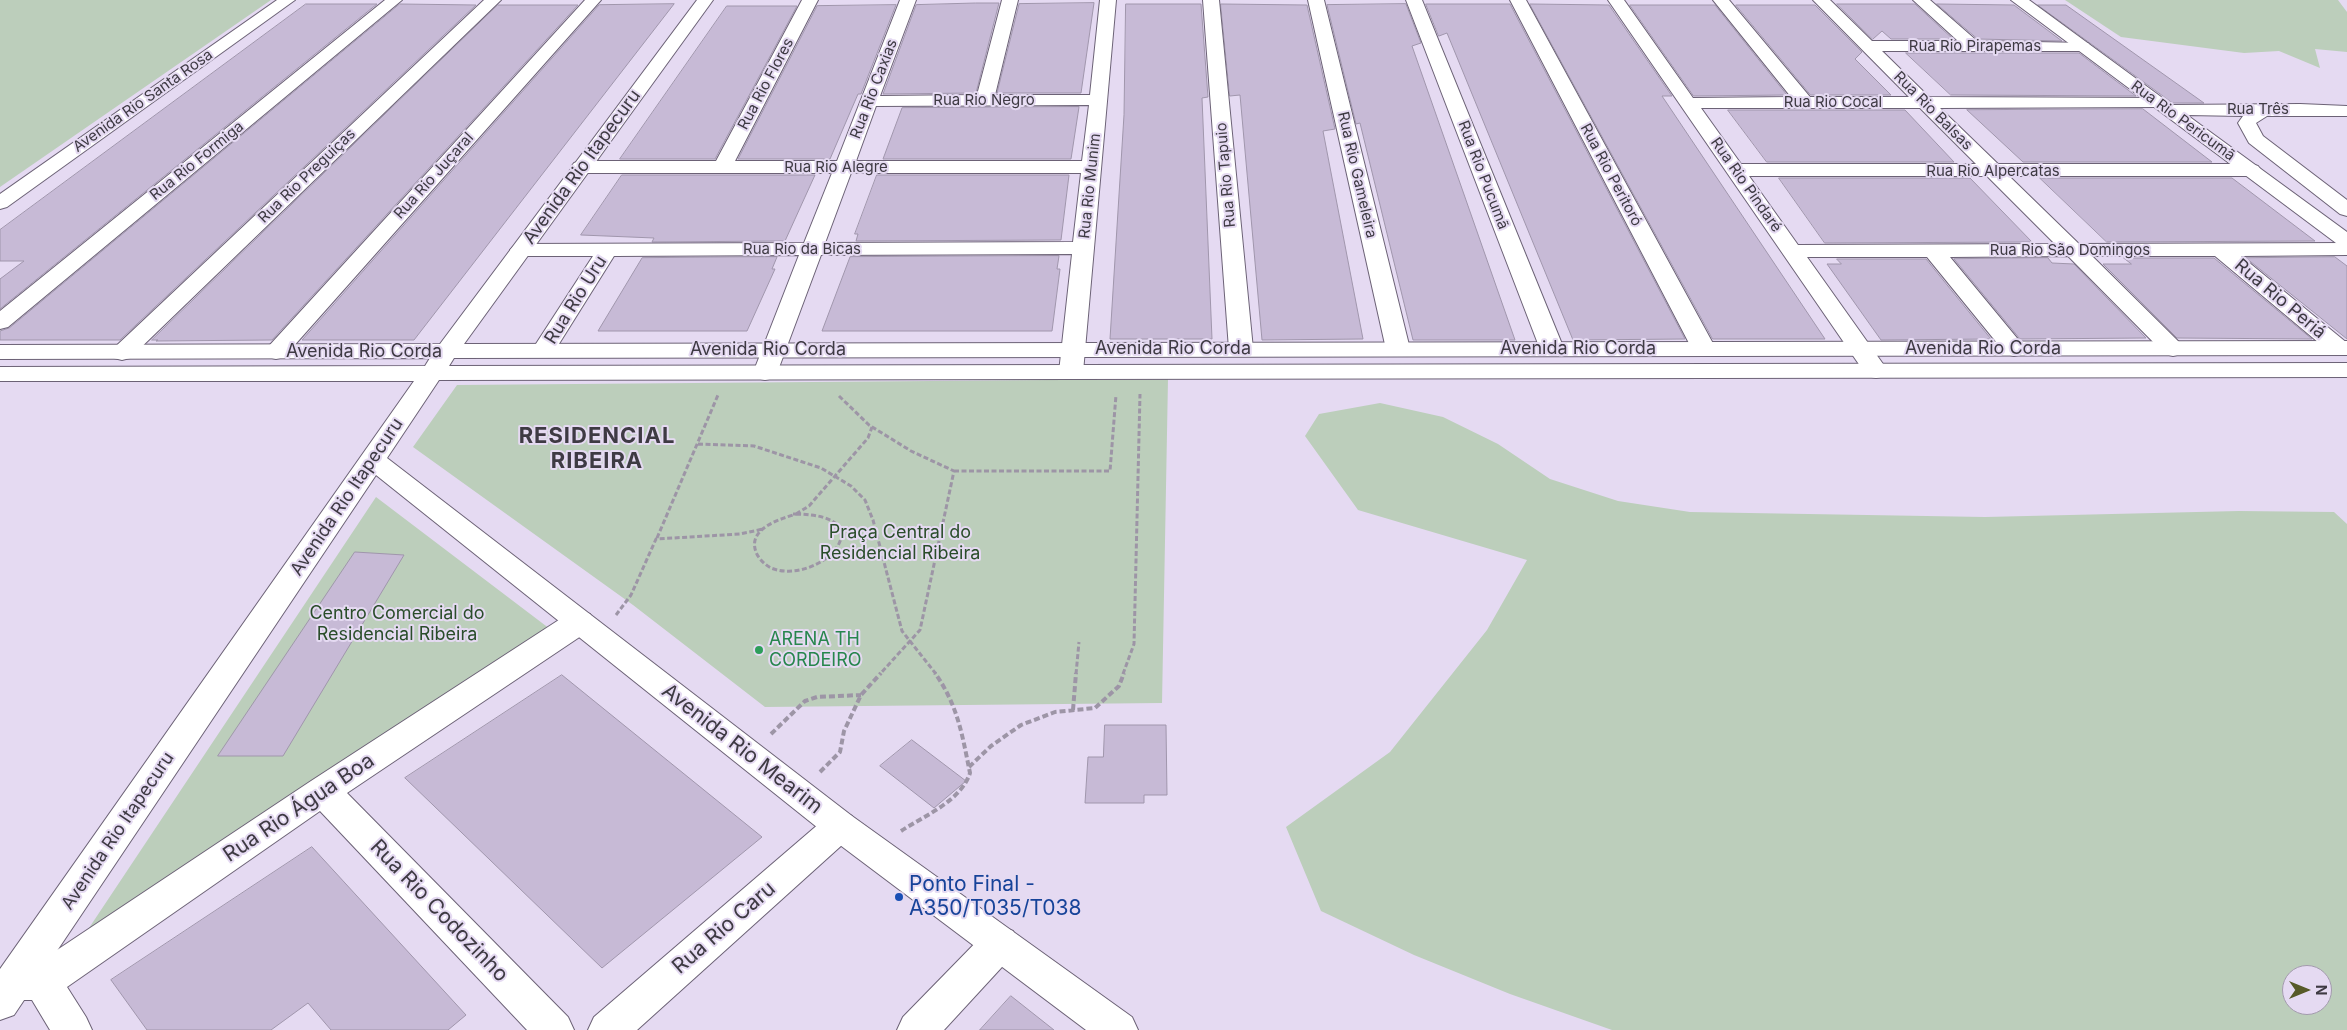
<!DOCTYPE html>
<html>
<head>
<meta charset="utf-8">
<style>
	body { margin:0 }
	#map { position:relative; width:2347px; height:1030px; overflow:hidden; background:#e5daf2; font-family:Inter,sans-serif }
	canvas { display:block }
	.north { position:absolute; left:2282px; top:965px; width:50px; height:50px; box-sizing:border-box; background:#e5daf2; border:1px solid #a29aac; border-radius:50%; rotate:90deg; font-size:14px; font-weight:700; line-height:20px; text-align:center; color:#3e3a43 }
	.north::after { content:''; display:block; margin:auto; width:18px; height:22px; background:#575a28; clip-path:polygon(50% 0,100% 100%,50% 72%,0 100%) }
</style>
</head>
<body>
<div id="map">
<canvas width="2347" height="1030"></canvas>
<div class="north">N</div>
</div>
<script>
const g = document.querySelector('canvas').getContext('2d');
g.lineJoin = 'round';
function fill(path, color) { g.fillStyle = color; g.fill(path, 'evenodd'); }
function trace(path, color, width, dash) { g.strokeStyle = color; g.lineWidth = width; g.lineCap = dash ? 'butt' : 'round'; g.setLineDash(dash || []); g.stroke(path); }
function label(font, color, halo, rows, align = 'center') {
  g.font = font + ' Inter,sans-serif'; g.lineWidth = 4; g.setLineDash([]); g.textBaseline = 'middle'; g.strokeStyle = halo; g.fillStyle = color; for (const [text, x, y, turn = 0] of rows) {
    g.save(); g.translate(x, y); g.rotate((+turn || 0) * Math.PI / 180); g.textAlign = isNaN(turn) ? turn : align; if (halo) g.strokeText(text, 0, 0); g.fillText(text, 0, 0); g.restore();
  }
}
fill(new Path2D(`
	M0 0H271L0 187Z
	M2065 0H2338L2347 12V52L2315 49 2320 68 2279 51 2244 53 2121 37Z
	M1168 379 1162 703 765 707 633 605 413 447 457 385Z
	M1380 403 1443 417 1498 444 1550 479 1618 501 1690 512 1985 517 2239 511 2334 512 2347 524V1030H1612L1510 994 1414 955 1321 911 1286 827 1390 752 1487 630 1527 560 1358 510 1305 436 1319 414ZM2292 975H2322V1005H2292Z
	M376 497 550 629 87 931Z`), '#bccebb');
const building = new Path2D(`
	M976 3H999L976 93 883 94 916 5Z
	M1094 3 1081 93H997L1019 4Z
	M306 4H377L0 309V279L24 261H0V230Z
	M400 4 476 5 120 340H0V331L9 328Z
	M674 4 414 340H302L599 5Z
	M1126 4H1201L1208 97 1202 98 1212 339H1110L1124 115Z
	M1221 4 1307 5 1335 129 1323 131 1363 339 1262 340 1240 95 1230 96Z
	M1406 4 1421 43 1412 46 1515 340H1413L1360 123 1356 124 1327 5Z
	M1426 4H1510L1685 339 1573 340 1447 33 1439 36Z
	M1530 4 1609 5 1672 96H1662L1825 339H1713Z
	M1837 4H1915L1953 39H1891L1882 31 1873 39Z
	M1937 4 2014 5 2062 41 1978 39Z
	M498 5H578L272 340 156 341 158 340H152Z
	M896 5 861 94H858L830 159H738L817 6Z
	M1630 5H1715L1787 95 1694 96Z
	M1736 5H1815L1862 52 1855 59 1891 95H1811Z
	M2038 5H2066L2204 103H2173Z
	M727 6H797L715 159H620Z
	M1906 53H2079L2136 96 1951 95Z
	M1079 107 1071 159H883L902 108Z
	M2143 109 2212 162H2023L1967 110Z
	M1728 110H1905L1954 162H1767Z
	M622 175H815L785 241 652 242 654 238 581 235Z
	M877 175H1069L1061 240 856 241 858 234H855Z
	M1779 178H1970L2032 242 1825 243Z
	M2040 178H2232L2315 241 2107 242Z
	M1059 256 1057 269H1060L1052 331H822L850 257Z
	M777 257 772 269H775L747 331H598L642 258Z
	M2335 257 2347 266V339L2246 258Z
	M2048 258 2052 263 2074 264 2146 338 2020 339 1954 259Z
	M2124 258H2214L2312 339 2177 338 2103 264H2131Z
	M1837 259H1926L1991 339 1881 340 1827 264H1841Z
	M355 552 404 555 283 756H218Z
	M562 675 762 837 602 968 405 778Z
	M1105 725H1166L1167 795H1144V803H1085L1088 757H1103Z
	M912 740 966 781 934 808 880 766Z
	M312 847 466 1015 448 1030H331L308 1003 271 1030H147L111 980Z
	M1011 996 1054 1030H980Z`);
fill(building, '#c7bad6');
trace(building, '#a096ac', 1);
const street = new Path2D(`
	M385 0H402L8 327 0 329V311Z
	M484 0H501L130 358 122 360 114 358 110 353 114 348Z
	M585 0H601L284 357 276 359 268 357 264 352 268 347Z
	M802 0H818L735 161H837L900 0H916L880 96 977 95 1002 0H1018L995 95H1090L1100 0H1116L1083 372 1080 377 1071 379 1062 377 1059 372 1072 254 821 255 777 373 774 378 765 380 756 378 753 373 799 255 614 256 552 355 544 357 536 355 532 350 593 256H521L514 254 510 250 514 246 521 244 804 243 832 173H581L574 171 571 167 574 163 581 161H716ZM1089 105 1082 161H856L876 106ZM851 173H1081L1073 242 825 243Z
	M1203 0H1219L1253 349 1249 354 1241 356 1233 354 1229 349Z
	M1308 0H1324L1410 349 1406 354 1398 356 1390 354 1386 349Z
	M1406 0H1422L1564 349 1560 354 1552 356 1544 354 1540 349Z
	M1510 0H1526L1716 349 1712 354 1704 356 1696 354 1692 349Z
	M1608 0H1624L1693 98 1791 97 1713 0H1729L1810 97H1909L1813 0H1830L1872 41H1958L1913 0H1930L1977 41 2088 43 2090 46 2088 49 2082 51H1882L1929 97 2164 98 2167 102 2164 106 2158 107 1940 108 1998 164H2251L2258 166 2261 170 2258 174 2251 176H2009L2079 244 2347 243V255L2241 256 2347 343V353L2339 355 2331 353 2215 256H2092L2181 344 2185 349 2181 354 2173 356 2165 354 2068 256 1950 257 2026 349 2022 354 2014 356 2006 354 1927 257H1807L1888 371 1885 376 1876 378 1867 376ZM1701 108H1920L1976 164H1741ZM1749 176H1987L2055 244 1798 245Z
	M579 611 590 614 594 622 590 630 347 793 568 1017 574 1030H527L320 811 67 987 86 1017 92 1030H50L32 1000H15L1 995V969L15 964H36L311 781 568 614Z
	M840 811 852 816 857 826 852 836 637 1030H588L594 1017 828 816Z
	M1000 926 1013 931 1019 943 1013 955 944 1030H897L903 1017 987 931Z`);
const secondary = new Path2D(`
	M277 0H295L7 207 0 209V194Z
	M697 0H713L464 344 2347 341V355L454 358 449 366 2347 363V377L439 380 387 458 852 816 1132 1017 1138 1030H1086L828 836 376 475 14 1015 0 1020V969L414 381H0V367L425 366 430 358 0 359V345L440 344Z
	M2011 0H2029L2172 105 2300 104 2347 106V116H2267L2256 123 2263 136 2347 200V216L2340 214 2249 143 2238 123 2243 116 2187 115 2347 232V248L2340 246Z`);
trace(street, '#6c6276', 2);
trace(secondary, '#6c6276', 2);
trace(new Path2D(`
	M839 396 869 425 911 451 954 471 920 630 880 674
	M698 444 754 446 821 468 851 486 865 500 873 520 902 631 936 674
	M954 471H1110L1116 395
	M793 514H796
	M796 514C888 515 819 587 771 568 765 565 758 558 756 552 747 528 781 519 796 514Z
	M796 514 809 506 868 438 872 427
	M657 538 718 395
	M616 615 631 595 656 539 740 534 763 529
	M1076 674 1079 642
	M1123 674 1134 644 1140 394`), '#9d95a6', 3, [5, 2.5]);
trace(new Path2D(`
	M1073 710 1076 673
	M771 734 805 701 817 697 861 695
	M969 767 991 746 1021 725 1055 712 1095 708 1119 686 1124 673
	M820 772 840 752 844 731 861 695 881 673
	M901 831C924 816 961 801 970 773 962 734 958 706 935 673`), '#9d95a6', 4, [6, 3]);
fill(street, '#fff');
fill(secondary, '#fff');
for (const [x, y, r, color] of [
	[759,650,5,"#2e9e5b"],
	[899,897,5,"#1a4fb4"]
]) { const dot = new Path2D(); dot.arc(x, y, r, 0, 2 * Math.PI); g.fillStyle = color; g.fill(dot); trace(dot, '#e5daf2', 2); }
label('15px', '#3e3a43', '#e5daf2', [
	["Rua Rio Pirapemas",1975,46],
	["Rua Rio Flores",766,84,-62],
	["Rua Rio Caxias",874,89,-69],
	["Rua Rio Negro",984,100],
	["Avenida Rio Santa Rosa",143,101,-35],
	["Rua Rio Cocal",1833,102],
	["Rua Três",2258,109],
	["Rua Rio Balsas",1933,111,45],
	["Rua Rio Pericumã",2183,121,36],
	["Rua Rio Formiga",197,161,-39],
	["Rua Rio Alegre",836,167],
	["Rua Rio Alpercatas",1993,171],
	["Rua Rio Tapuio",1226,175,-95],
	["Rua Rio Gameleira",1357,175,77],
	["Rua Rio Pucumã",1483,175,69],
	["Rua Rio Peritoró",1611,175,62],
	["Rua Rio Preguiças",307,176,-44],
	["Rua Rio Juçaral",434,176,-48],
	["Rua Rio Pindaré",1746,185,55],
	["Rua Rio Munim",1090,186,-84],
	["Rua Rio da Bicas",802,249],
	["Rua Rio São Domingos",2070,250]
]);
label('18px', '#3e3a43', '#e5daf2', [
	["Avenida Rio Itapecuru",582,167,-54],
	["Rua Rio Periá",2280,299,40],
	["Rua Rio Uru",576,300,-58],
	["Avenida Rio Corda",1173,349],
	["Avenida Rio Corda",1578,349],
	["Avenida Rio Corda",1983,349],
	["Avenida Rio Corda",768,350],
	["Avenida Rio Corda",364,352],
	["Avenida Rio Itapecuru",347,497,-56],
	["Avenida Rio Itapecuru",118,831,-56]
]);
label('18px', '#2a4d2a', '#e5daf2', [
	["Praça Central do",900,533],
	["Residencial Ribeira",900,554],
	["Centro Comercial do",397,614],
	["Residencial Ribeira",397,635]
]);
label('18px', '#27864d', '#e5daf2', [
	["ARENA TH",769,640],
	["CORDEIRO",769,661]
], 'left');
label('21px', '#3e3a43', '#e5daf2', [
	["Avenida Rio Mearim",742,749,38],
	["Rua Rio Água Boa",299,808,-34],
	["Rua Rio Codozinho",439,911,46],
	["Rua Rio Caru",724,928,-41]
]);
label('21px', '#164399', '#e5daf2', [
	["Ponto Final -",909,885],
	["A350/T035/T038",909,909]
], 'left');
g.letterSpacing = '1px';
label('bold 22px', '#3e3a43', '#e5daf2', [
	["RESIDENCIAL",597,436],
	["RIBEIRA",597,461]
]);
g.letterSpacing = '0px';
</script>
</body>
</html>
